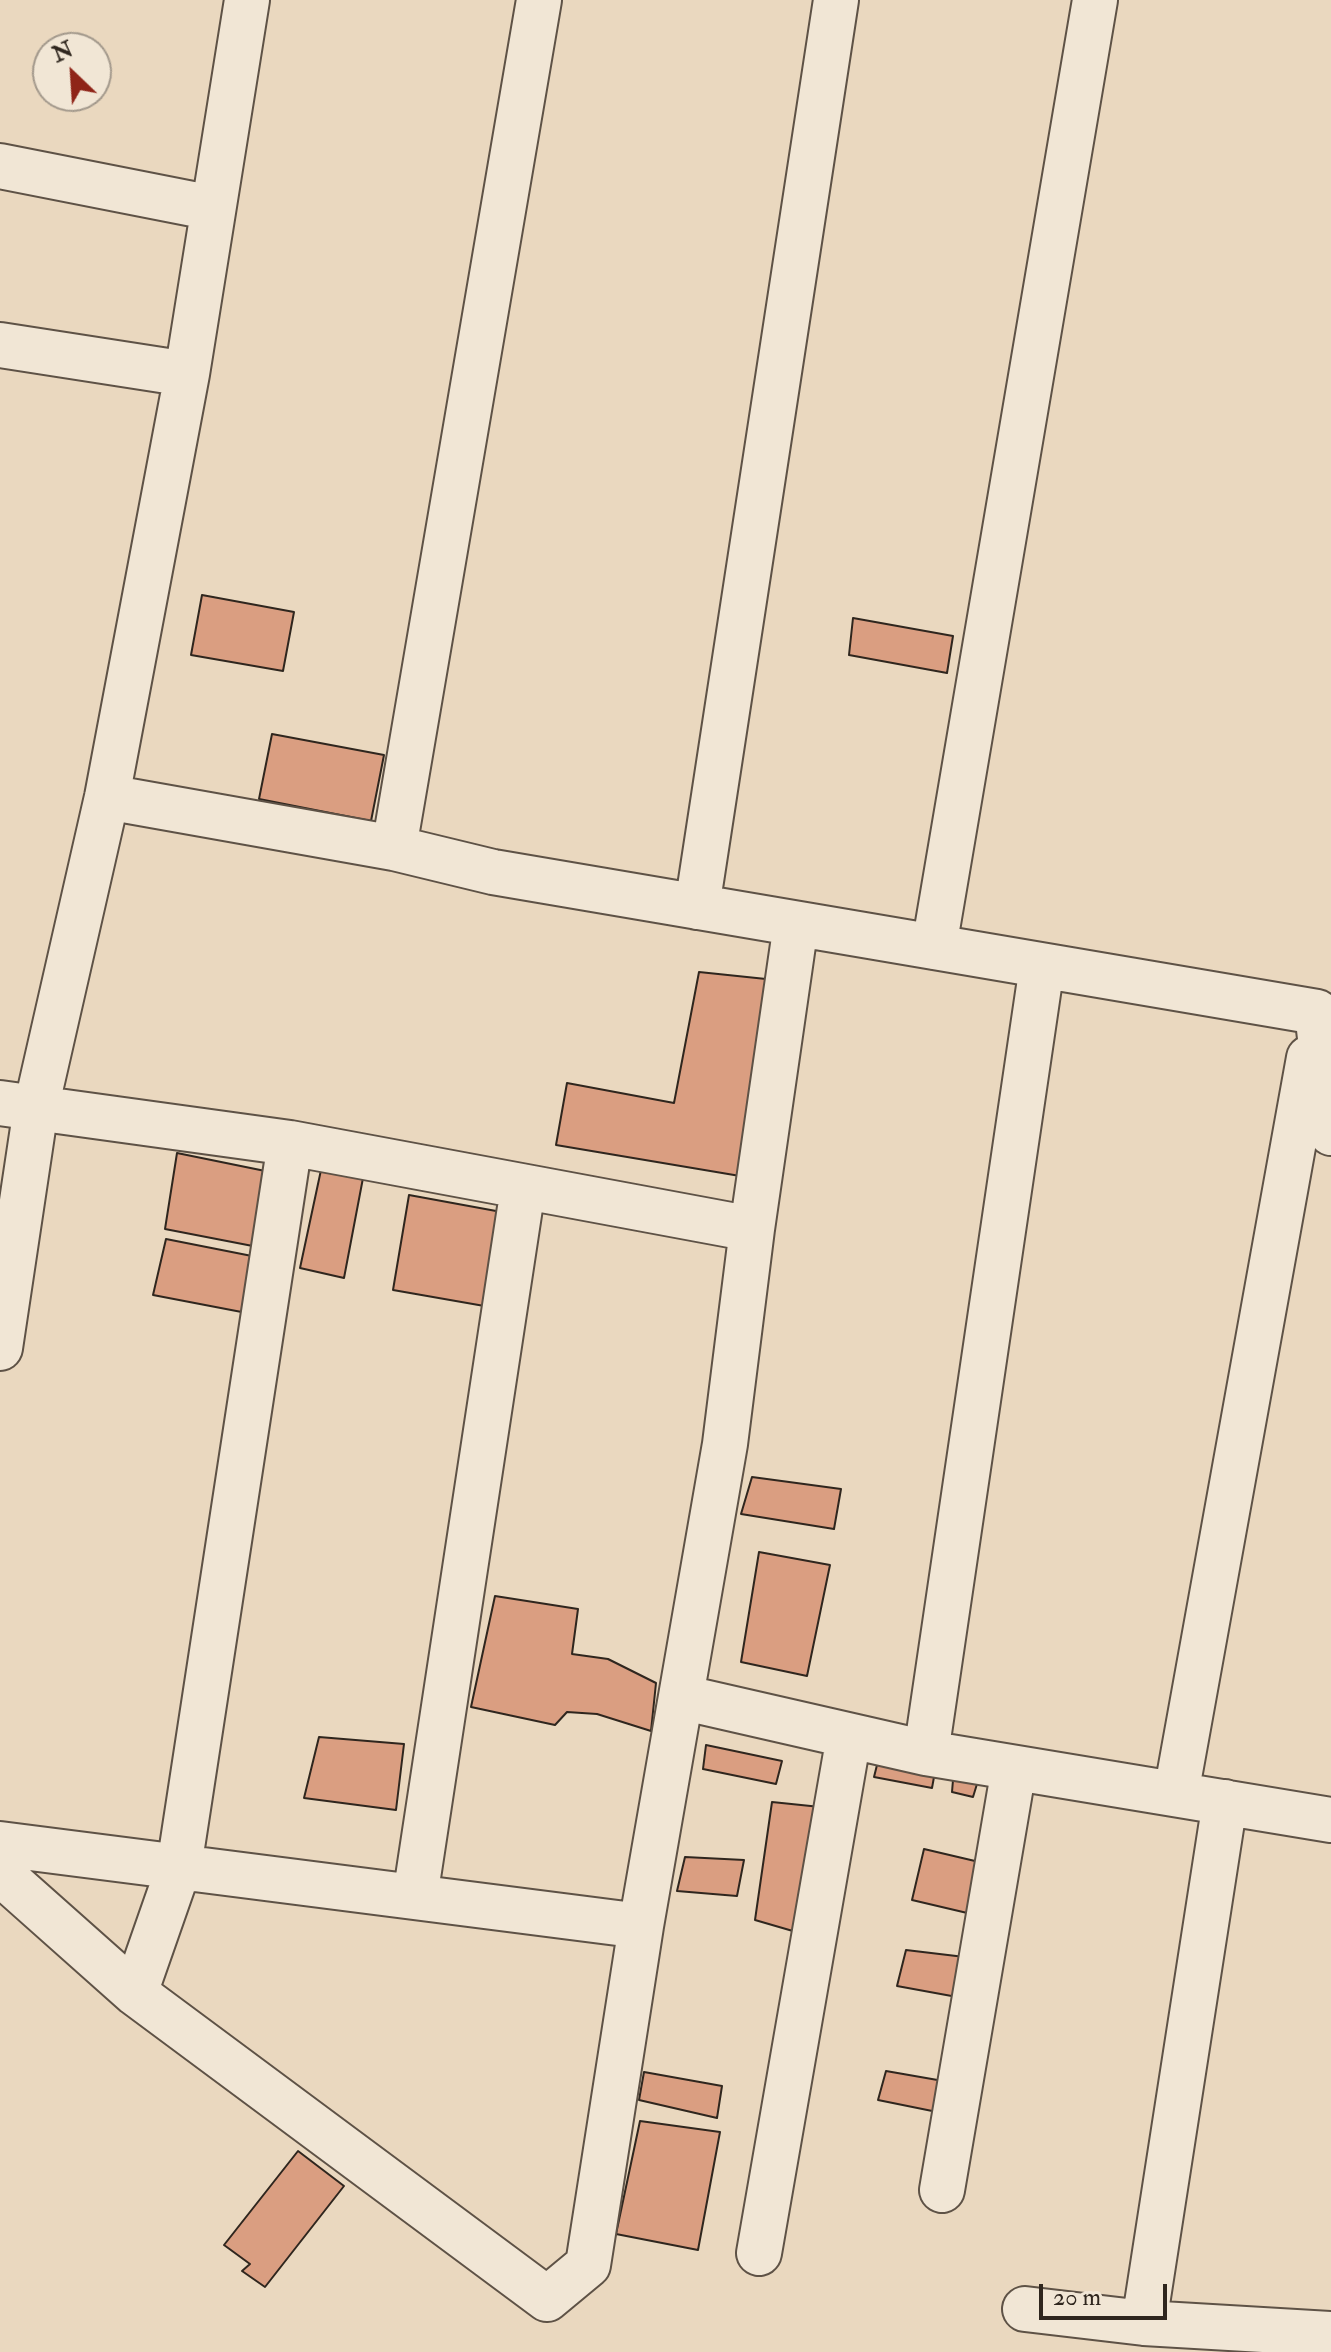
<!DOCTYPE html>
<html>
<head>
<meta charset="utf-8">
<style>
	body { margin:0 }
	#map { position:relative; width:1331px; height:2352px; overflow:hidden; background:#ead8bf; font-family:"IM FELL Double Pica",serif }
	canvas { display:block }
	.north { position:absolute; left:32px; top:32px; width:80px; height:80px; box-sizing:border-box; background:#f1e6d5; border:2px solid #a3998c; border-radius:50%; rotate:335deg; font-size:22px; font-weight:700; line-height:32px; text-align:center; color:#2f261e }
	.north::after { content:''; display:block; margin:auto; width:28px; height:36px; background:#8f2418; clip-path:polygon(50% 0,100% 100%,50% 72%,0 100%) }
	.scale { position:absolute; left:1039px; top:2284px; width:128px; height:36px; box-sizing:border-box; border:4px solid #2f261e; border-top:0; padding-left:10px; font-size:24px; line-height:28px; white-space:nowrap; color:#2f261e; -webkit-text-stroke:6px #f1e6d5; paint-order:stroke }
</style>
</head>
<body>
<div id="map">
<canvas width="1331" height="2352"></canvas>
<div class="north">N</div>
<div class="scale">20 m</div>
</div>
<script>
const g = document.querySelector('canvas').getContext('2d');
g.lineJoin = 'round';
function fill(path, color) { g.fillStyle = color; g.fill(path, 'evenodd'); }
function trace(path, color, width, dash) { g.strokeStyle = color; g.lineWidth = width; g.lineCap = dash ? 'butt' : 'round'; g.setLineDash(dash || []); g.stroke(path); }
const building = new Path2D(`
	M202 595 294 612 283 671 191 655Z
	M853 618 953 636 947 673 849 655Z
	M272 734 384 755 371 821 259 799Z
	M699 972 766 979 740 1176 556 1145 567 1083 674 1103Z
	M177 1153 275 1173 263 1248 165 1229Z
	M321 1170 363 1178 344 1278 300 1268Z
	M409 1195 507 1213 490 1307 393 1290Z
	M166 1239 262 1258 252 1314 153 1295Z
	M752 1477 841 1489 834 1529 741 1514Z
	M759 1552 830 1565 807 1676 741 1662Z
	M495 1596 578 1609 572 1654 608 1659 656 1683 651 1731 597 1714 567 1712 555 1725 471 1707Z
	M319 1737 404 1744 396 1810 304 1798Z
	M706 1745 782 1761 776 1784 703 1769Z
	M879 1757 936 1766 932 1788 874 1777Z
	M954 1768 981 1771 973 1797 952 1792Z
	M772 1802 830 1808 810 1936 755 1920Z
	M924 1849 992 1865 980 1916 912 1900Z
	M685 1857 744 1860 737 1896 677 1891Z
	M906 1950 973 1958 968 1999 897 1986Z
	M886 2071 949 2082 947 2114 878 2100Z
	M644 2072 722 2086 717 2118 639 2100Z
	M640 2121 720 2132 698 2250 616 2234Z
	M298 2151 344 2186 265 2287 242 2271 250 2264 224 2245Z`);
fill(building, '#da9e81');
trace(building, '#2f261e', 2);
const minor = new Path2D(`
	M0 166 213 208
	M0 345 187 374
	M107 797 394 848 493 872 1317 1012 1331 1133
	M394 848 539 0
	M697 907 836 0
	M934 947 1095 0
	M1042 966 926 1753 1331 1820
	M0 1103 36 1108 107 797 187 374 247 0
	M290 1143 752 1229 725 1444 641 1926
	M752 1229 796 924
	M0 1348 36 1108 290 1143 179 1867 135 1993
	M681 1697 926 1753
	M1176 1794 1309 1058
	M0 1844 641 1926 588 2265 547 2299 135 1993 0 1873
	M415 1897 523 1188
	M942 2190 1014 1768
	M759 2253 849 1736
	M1025 2309 1144 2323 1331 2334
	M1144 2323 1225 1802`);
trace(minor, '#5e5246', 48);
trace(minor, '#f1e6d5', 44);
</script>
</body>
</html>
